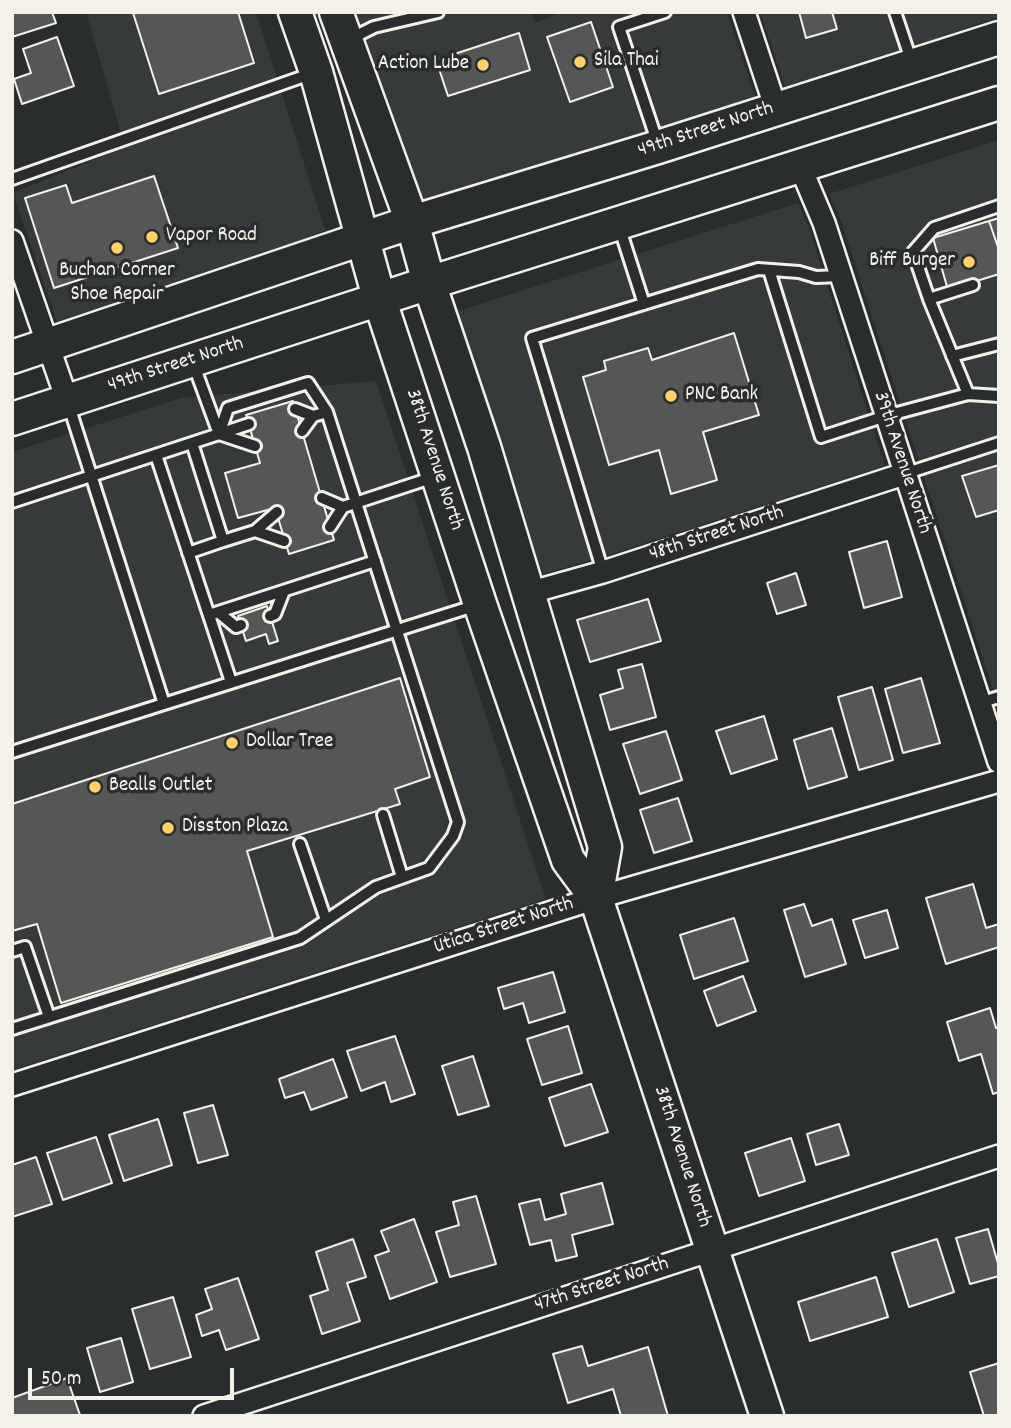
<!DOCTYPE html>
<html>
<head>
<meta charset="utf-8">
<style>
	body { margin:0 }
	#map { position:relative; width:1011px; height:1428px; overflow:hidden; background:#2a2d2e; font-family:Dekko,sans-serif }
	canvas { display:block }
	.frame { position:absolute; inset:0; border:14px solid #f4f1e8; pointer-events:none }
	.scale { position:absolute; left:28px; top:1368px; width:206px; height:32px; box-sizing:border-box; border:4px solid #f4f1e8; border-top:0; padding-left:9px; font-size:21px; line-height:24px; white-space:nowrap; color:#f4f1e8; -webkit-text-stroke:5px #2a2d2e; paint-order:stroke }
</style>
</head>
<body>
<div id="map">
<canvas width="1011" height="1428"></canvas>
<div class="frame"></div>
<div class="scale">50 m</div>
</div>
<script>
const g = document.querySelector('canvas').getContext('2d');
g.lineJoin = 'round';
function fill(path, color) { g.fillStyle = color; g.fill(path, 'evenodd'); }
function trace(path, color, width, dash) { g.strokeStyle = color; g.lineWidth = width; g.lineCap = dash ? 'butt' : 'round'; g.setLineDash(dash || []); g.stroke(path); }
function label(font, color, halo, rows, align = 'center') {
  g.font = font + ' Dekko,sans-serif'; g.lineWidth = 7; g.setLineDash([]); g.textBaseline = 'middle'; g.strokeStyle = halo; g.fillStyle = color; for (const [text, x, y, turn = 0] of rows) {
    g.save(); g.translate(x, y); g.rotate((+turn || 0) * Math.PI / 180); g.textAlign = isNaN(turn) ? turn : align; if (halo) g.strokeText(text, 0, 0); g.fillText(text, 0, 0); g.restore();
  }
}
fill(new Path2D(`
	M86 12H256L325 230 265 257 58 325 13 193 125 147Z
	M353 12H532L535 23 561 12H727L756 100 423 204Z
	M760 12H999V17L786 90Z
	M999 140V708L840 218 829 194Z
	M798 203 809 228 885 466 599 558 539 575 499 442 457 314 458 311Z
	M376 381 546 899 12 1070V452L181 398Z`), '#373a3a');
const building = new Path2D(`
	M12 12H52L56 23 12 37Z
	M136 12H238L254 63 159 94 133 13Z
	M799 12H832L837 29 806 38Z
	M591 22 613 87 570 102 547 37Z
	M519 33 530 70 448 96 436 60Z
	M57 37 74 86 22 104 14 79 31 73 23 49Z
	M154 176 178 248 54 288 25 198 66 185 72 203Z
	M999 218V250L989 221Z
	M989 221 999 250V274L948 290 933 238Z
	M734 333 759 415 703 432 717 480 671 494 659 450 609 465 583 377 606 370 604 361 648 348 652 360Z
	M293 401 334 540 289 554 275 508 238 518 225 473 260 463 246 415Z
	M999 465V510L976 517 962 476Z
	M887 541 902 597 864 608 849 552Z
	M796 573 806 605 777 614 767 583Z
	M648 599 661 641 590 662 577 620Z
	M267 606 278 641 269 644 266 634 246 641 238 616Z
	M642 664 656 717 610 730 600 695 623 688 618 670Z
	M400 678 430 777 395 789 400 804 247 851 273 937 61 1003 37 924 12 931V804Z
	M921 678 940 743 903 753 885 689Z
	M872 687 893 760 859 770 838 697Z
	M764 716 777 759 731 774 716 731Z
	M832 728 847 777 808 789 794 740Z
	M666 731 682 780 640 794 623 744Z
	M678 798 692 841 654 853 640 810Z
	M973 884 986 928 999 924V947L946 964 926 898Z
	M804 904 812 926 832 919 846 964 805 977 784 910Z
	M887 910 898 948 865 958 853 920Z
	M734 918 748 961 694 979 680 935Z
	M553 972 565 1012 529 1023 523 1003 504 1009 498 988Z
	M743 976 756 1011 717 1026 704 991Z
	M990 1008 996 1028 999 1027V1092L993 1094 981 1054 959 1061 947 1022Z
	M568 1026 582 1073 542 1085 527 1039Z
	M395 1036 415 1094 391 1102 385 1082 361 1091 347 1051Z
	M473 1056 489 1106 458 1115 442 1066Z
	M333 1059 347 1097 311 1110 304 1092 285 1098 279 1079Z
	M591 1084 608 1132 565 1146 549 1098Z
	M213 1105 228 1155 198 1163 184 1113Z
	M158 1119 172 1165 124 1181 109 1135Z
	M839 1124 849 1155 816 1165 807 1134Z
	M96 1137 112 1183 63 1200 47 1153Z
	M791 1138 805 1181 759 1196 745 1153Z
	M36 1157 52 1204 12 1217V1165Z
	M602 1183 613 1224 572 1235 577 1256 556 1261 551 1240 530 1245 519 1204 540 1199 545 1220 566 1214 561 1194Z
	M476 1196 496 1264 450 1277 436 1232 459 1225 453 1202Z
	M414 1219 437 1282 390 1299 375 1256 389 1251 381 1231Z
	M988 1229 999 1267V1276L970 1284 956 1238Z
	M353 1239 366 1277 347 1283 360 1321 322 1334 310 1296 328 1290 316 1252Z
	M937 1239 954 1292 909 1307 892 1253Z
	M876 1277 888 1317 810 1341 798 1302Z
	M238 1278 259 1339 226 1350 219 1330 202 1336 196 1315 212 1309 205 1289Z
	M173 1297 191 1357 150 1369 132 1309Z
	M121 1338 133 1382 100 1392 87 1348Z
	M582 1346 588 1366 648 1347 668 1416H621L613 1389 568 1403 553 1354Z
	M999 1363V1416H984L970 1372Z
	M67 1378 80 1415 12 1416V1398Z`);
fill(building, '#555756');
trace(building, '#f4f1e8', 2);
const service = new Path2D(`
	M895 12 912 63
	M350 39 374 27 438 12
	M658 144 619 27 665 12
	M12 179 313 73
	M619 226 644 304
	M769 270 821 437 886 416 968 394 999 396
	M929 299 973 285
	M952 356 999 344
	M193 363 219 434
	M968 394 929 299 913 252 934 228 999 206
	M68 403 164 704
	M295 409 313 416
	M302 431 313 416 327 412
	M219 434 255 446
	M219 434 249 424
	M156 455 231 682
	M904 474 999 443
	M322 498 343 507 330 527
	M12 502 219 434 228 408 308 383 327 412 458 822 453 836 429 868 376 887 300 938 12 1029
	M343 507 434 477
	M255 531 277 512
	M223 541 255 531 284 541
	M188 553 223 541 192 443
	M603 572 532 338 758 269 799 272 816 277 841 276
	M218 612 236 627 241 625
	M209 615 375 561
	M270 616 275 614 284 591
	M979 703 999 697
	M12 752 477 605
	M383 815 402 877
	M300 844 326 920
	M12 951 25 947 49 1017`);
const minor = new Path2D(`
	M744 12 776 109
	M800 166 824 223 999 762
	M12 241 67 400
	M528 593 603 572 904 474
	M12 1085 596 898 999 781
	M204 1416 999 1156`);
const secondary = new Path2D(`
	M295 12 316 72 380 301 480 604 568 860 596 898 767 1416
	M336 12 412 222 429 283 484 447 605 847 596 898
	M12 357 412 222 658 147 999 38
	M12 419 429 283 999 103`);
trace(service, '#f4f1e8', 16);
trace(minor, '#f4f1e8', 26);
trace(secondary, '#f4f1e8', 37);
trace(service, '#2a2d2e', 10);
trace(minor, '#2a2d2e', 21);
trace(secondary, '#2a2d2e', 32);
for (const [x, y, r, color] of [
	[580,62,7,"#ffd166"],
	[483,65,7,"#ffd166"],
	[152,237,7,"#ffd166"],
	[117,248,7,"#ffd166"],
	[969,262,7,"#ffd166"],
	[671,396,7,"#ffd166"],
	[232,743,7,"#ffd166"],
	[95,787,7,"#ffd166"],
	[168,828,7,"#ffd166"]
]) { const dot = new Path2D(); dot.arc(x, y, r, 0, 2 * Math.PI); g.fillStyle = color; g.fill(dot); trace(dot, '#2a2d2e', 2.5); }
label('21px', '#f4f1e8', '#2a2d2e', [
	["Sila Thai",594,62],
	["Action Lube",469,65,"right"],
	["Vapor Road",166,237],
	["Biff Burger",955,262,"right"],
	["Buchan Corner",117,272,"center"],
	["Shoe Repair",117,296,"center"],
	["PNC Bank",685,396],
	["Dollar Tree",246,743],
	["Bealls Outlet",109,787],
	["Disston Plaza",182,828]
], 'left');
label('21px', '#f4f1e8', '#2a2d2e', [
	["49th Street North",706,131,-18],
	["49th Street North",176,366,-18],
	["38th Avenue North",433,460,72],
	["39th Avenue North",901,463,72],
	["48th Street North",717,535,-18],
	["Utica Street North",504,927,-18],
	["38th Avenue North",681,1157,72],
	["47th Street North",602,1286,-18]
]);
</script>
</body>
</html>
